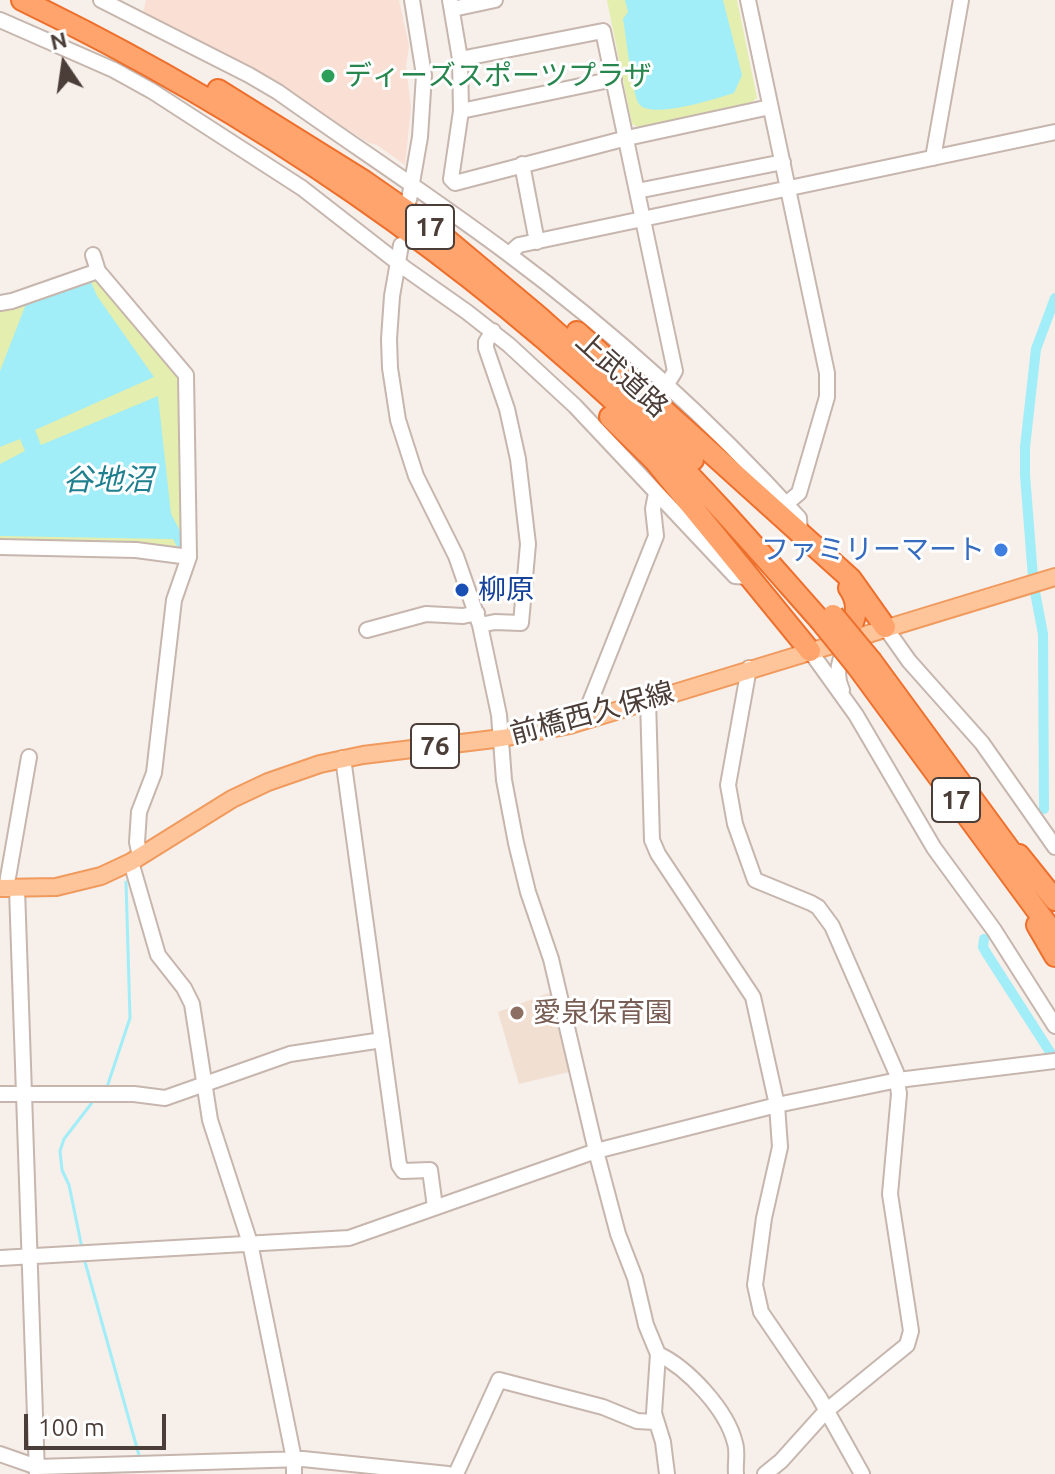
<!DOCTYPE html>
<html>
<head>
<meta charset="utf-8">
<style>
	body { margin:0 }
	#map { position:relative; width:1055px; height:1474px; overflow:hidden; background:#f6efea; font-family:Ubuntu,sans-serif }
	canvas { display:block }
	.north { position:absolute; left:24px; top:24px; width:80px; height:80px; -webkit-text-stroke:6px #fff; paint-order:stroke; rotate:347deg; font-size:22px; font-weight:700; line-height:32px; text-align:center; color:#4b3d37 }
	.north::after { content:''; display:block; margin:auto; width:28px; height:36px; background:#4b3d37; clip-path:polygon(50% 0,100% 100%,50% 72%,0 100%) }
	.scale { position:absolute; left:24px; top:1414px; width:142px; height:36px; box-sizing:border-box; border:4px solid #4b3d37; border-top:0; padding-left:10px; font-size:24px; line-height:28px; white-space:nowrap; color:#4b3d37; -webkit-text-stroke:6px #fff; paint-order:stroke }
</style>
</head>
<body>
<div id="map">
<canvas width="1055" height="1474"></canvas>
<div class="north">N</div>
<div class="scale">100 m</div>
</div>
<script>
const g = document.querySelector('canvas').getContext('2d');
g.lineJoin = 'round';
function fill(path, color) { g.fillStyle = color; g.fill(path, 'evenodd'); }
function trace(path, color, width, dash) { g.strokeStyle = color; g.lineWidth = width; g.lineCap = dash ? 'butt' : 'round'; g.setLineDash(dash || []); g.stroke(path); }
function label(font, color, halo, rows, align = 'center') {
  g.font = font + ' Ubuntu,"Noto Sans JP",sans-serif'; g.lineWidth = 6; g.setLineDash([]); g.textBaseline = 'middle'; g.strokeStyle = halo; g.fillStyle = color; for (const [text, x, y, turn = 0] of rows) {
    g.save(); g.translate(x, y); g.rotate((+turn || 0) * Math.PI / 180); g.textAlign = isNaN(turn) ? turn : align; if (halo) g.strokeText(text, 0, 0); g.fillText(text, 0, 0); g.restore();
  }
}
fill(new Path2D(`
	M146 0H399L409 46 406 66 411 108 405 165 377 145 369 143 246 64 143 13Z`), '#f9dfd4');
fill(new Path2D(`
	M554 991 573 1071 519 1084 498 1012Z`), '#f1dfd2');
fill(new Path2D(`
	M607 0H737L757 98 752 102 638 127 632 124Z
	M95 278 179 374 183 387 186 550 0 545V307Z`), '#e4eeaf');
fill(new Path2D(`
	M625 0H723L742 75 734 93C717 98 652 120 639 104 632 94 626 35 623 19L628 12Z
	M91 282 97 296 154 377 35 430 41 445 158 396 171 514 185 540V547L178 548 173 539 0 536V464L25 451 20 439 0 447V371L26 304Z`), '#a1edf8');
trace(new Path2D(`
	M107 1087 130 1018 126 882
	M82 1248 69 1185 62 1170 60 1151 64 1139 94 1100
	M85 1262 140 1459`), '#a1edf8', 3);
trace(new Path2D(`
	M1033 577 1025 475V447L1036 349 1055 298
	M1035 592 1043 634 1044 809
	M984 939 983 947 987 954 1052 1055`), '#a1edf8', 10);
const minor = new Path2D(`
	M101 0 249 75 278 92C354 146 432 197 507 253 612 331 711 421 799 518L800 533
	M450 0 460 59 461 111 451 179 455 183 627 138 770 107
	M748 0 827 373V397L799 493 786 504
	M453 9 495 0
	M0 20 114 70 152 91 302 188 406 269 467 312 509 345 575 406 735 576 748 577
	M460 59 603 31 675 371 666 386
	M461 111 614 79
	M933 158 961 0
	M522 164 537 242
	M637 191 783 162
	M409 200 420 137 424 75 412 0
	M401 245 392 296 389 339 390 368 398 420 416 476 456 556 480 625 499 715 504 780 516 843 528 892 551 959 596 1151 618 1234 635 1278 646 1325 658 1354 654 1413 663 1442 667 1474
	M509 254 519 245 1055 132
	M93 255 98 271 186 375 189 557 174 600 154 773 139 812 137 842 140 856
	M0 303 12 301 98 271
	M0 547 136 550 189 557
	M480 625 495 622 521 623 528 544 518 459 507 409 486 348V342L493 331
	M885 627 909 661 982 743 1055 847
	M367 630 426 614 463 616 477 613
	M810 651 856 715 934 848 994 930 1055 1026
	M749 668 728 785 735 824 755 880 811 903 818 907 832 926 896 1072 899 1094 890 1194 911 1331 907 1345 826 1411 781 1461 765 1474
	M842 690C834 674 840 661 845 645
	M648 700 652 840 658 854 753 997 777 1105 780 1147 764 1218 755 1285 761 1312 819 1397 862 1474
	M589 719 588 707 656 536 653 509 656 493
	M343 758 399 1165 403 1171 430 1170 435 1207
	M131 862 158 955 184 988 192 1004 210 1120 250 1243 294 1459V1474
	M6 889 29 757
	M17 889 37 1474
	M0 1094H134L165 1098 290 1054 382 1040
	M0 1258 349 1238 596 1151 777 1105 898 1080 1055 1061
	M658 1354C688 1368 727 1410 735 1443 738 1452 735 1464 736 1474
	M0 1454 37 1467 303 1459 448 1474
	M456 1474 499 1380 603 1407 637 1421 655 1422`);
const major = new Path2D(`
	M0 888 56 887 101 876 131 862 232 799 268 782 320 764 363 755 502 738 570 725 1055 577`);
const highway = new Path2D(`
	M22 0C252 111 467 258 651 436 710 494 764 557 819 619
	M218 90 364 181 440 234 539 317 665 430 693 460
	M577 332 851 579 885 627
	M610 417 654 460 810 651
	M847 639C854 620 862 606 849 588
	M872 662 1023 868
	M857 666 1055 935
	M1019 855 1055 900
	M1037 925 1055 956`);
trace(minor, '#c6b6ae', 18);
trace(major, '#f09a5e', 20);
trace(highway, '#ee6f2c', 24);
trace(minor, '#fff', 14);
trace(major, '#ffc59a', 16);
trace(highway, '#ffa46c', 20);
const highwayBridge = new Path2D(`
	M833 615 872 662
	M819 619 857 666`);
trace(highwayBridge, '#ee6f2c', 24, []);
trace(highwayBridge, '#ffa46c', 20);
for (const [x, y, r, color] of [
	[328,76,8,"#2e9e5b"],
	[1001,550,8,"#3f7fe0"],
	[462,590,8,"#1a4fb4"],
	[517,1013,8,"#8d6e63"]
]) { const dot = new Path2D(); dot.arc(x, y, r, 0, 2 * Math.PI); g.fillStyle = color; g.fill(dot); trace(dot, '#fff', 3); }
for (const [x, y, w] of [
	[430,227,48],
	[435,746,48],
	[956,800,48]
]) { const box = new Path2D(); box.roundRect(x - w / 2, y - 22, w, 44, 6); g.fillStyle = '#fff'; g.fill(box); trace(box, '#4b3d37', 2); }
label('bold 26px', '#4b3d37', null, [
	["17",430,227],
	["76",435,746],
	["17",956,800]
]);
label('28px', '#27864d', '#fff', [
	["ディーズスポーツプラザ",344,76]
], 'left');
label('28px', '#4b3d37', '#fff', [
	["上武道路",622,374,42],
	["前橋西久保線",592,713,-15]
]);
label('28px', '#366cbe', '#fff', [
	["ファミリーマート",985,550]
], 'right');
label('28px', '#164399', '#fff', [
	["柳原",478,590]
], 'left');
label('28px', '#785e54', '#fff', [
	["愛泉保育園",533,1013]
], 'left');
label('italic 30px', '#1e7f8e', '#fff', [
	["谷地沼",108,480]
]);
</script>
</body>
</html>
